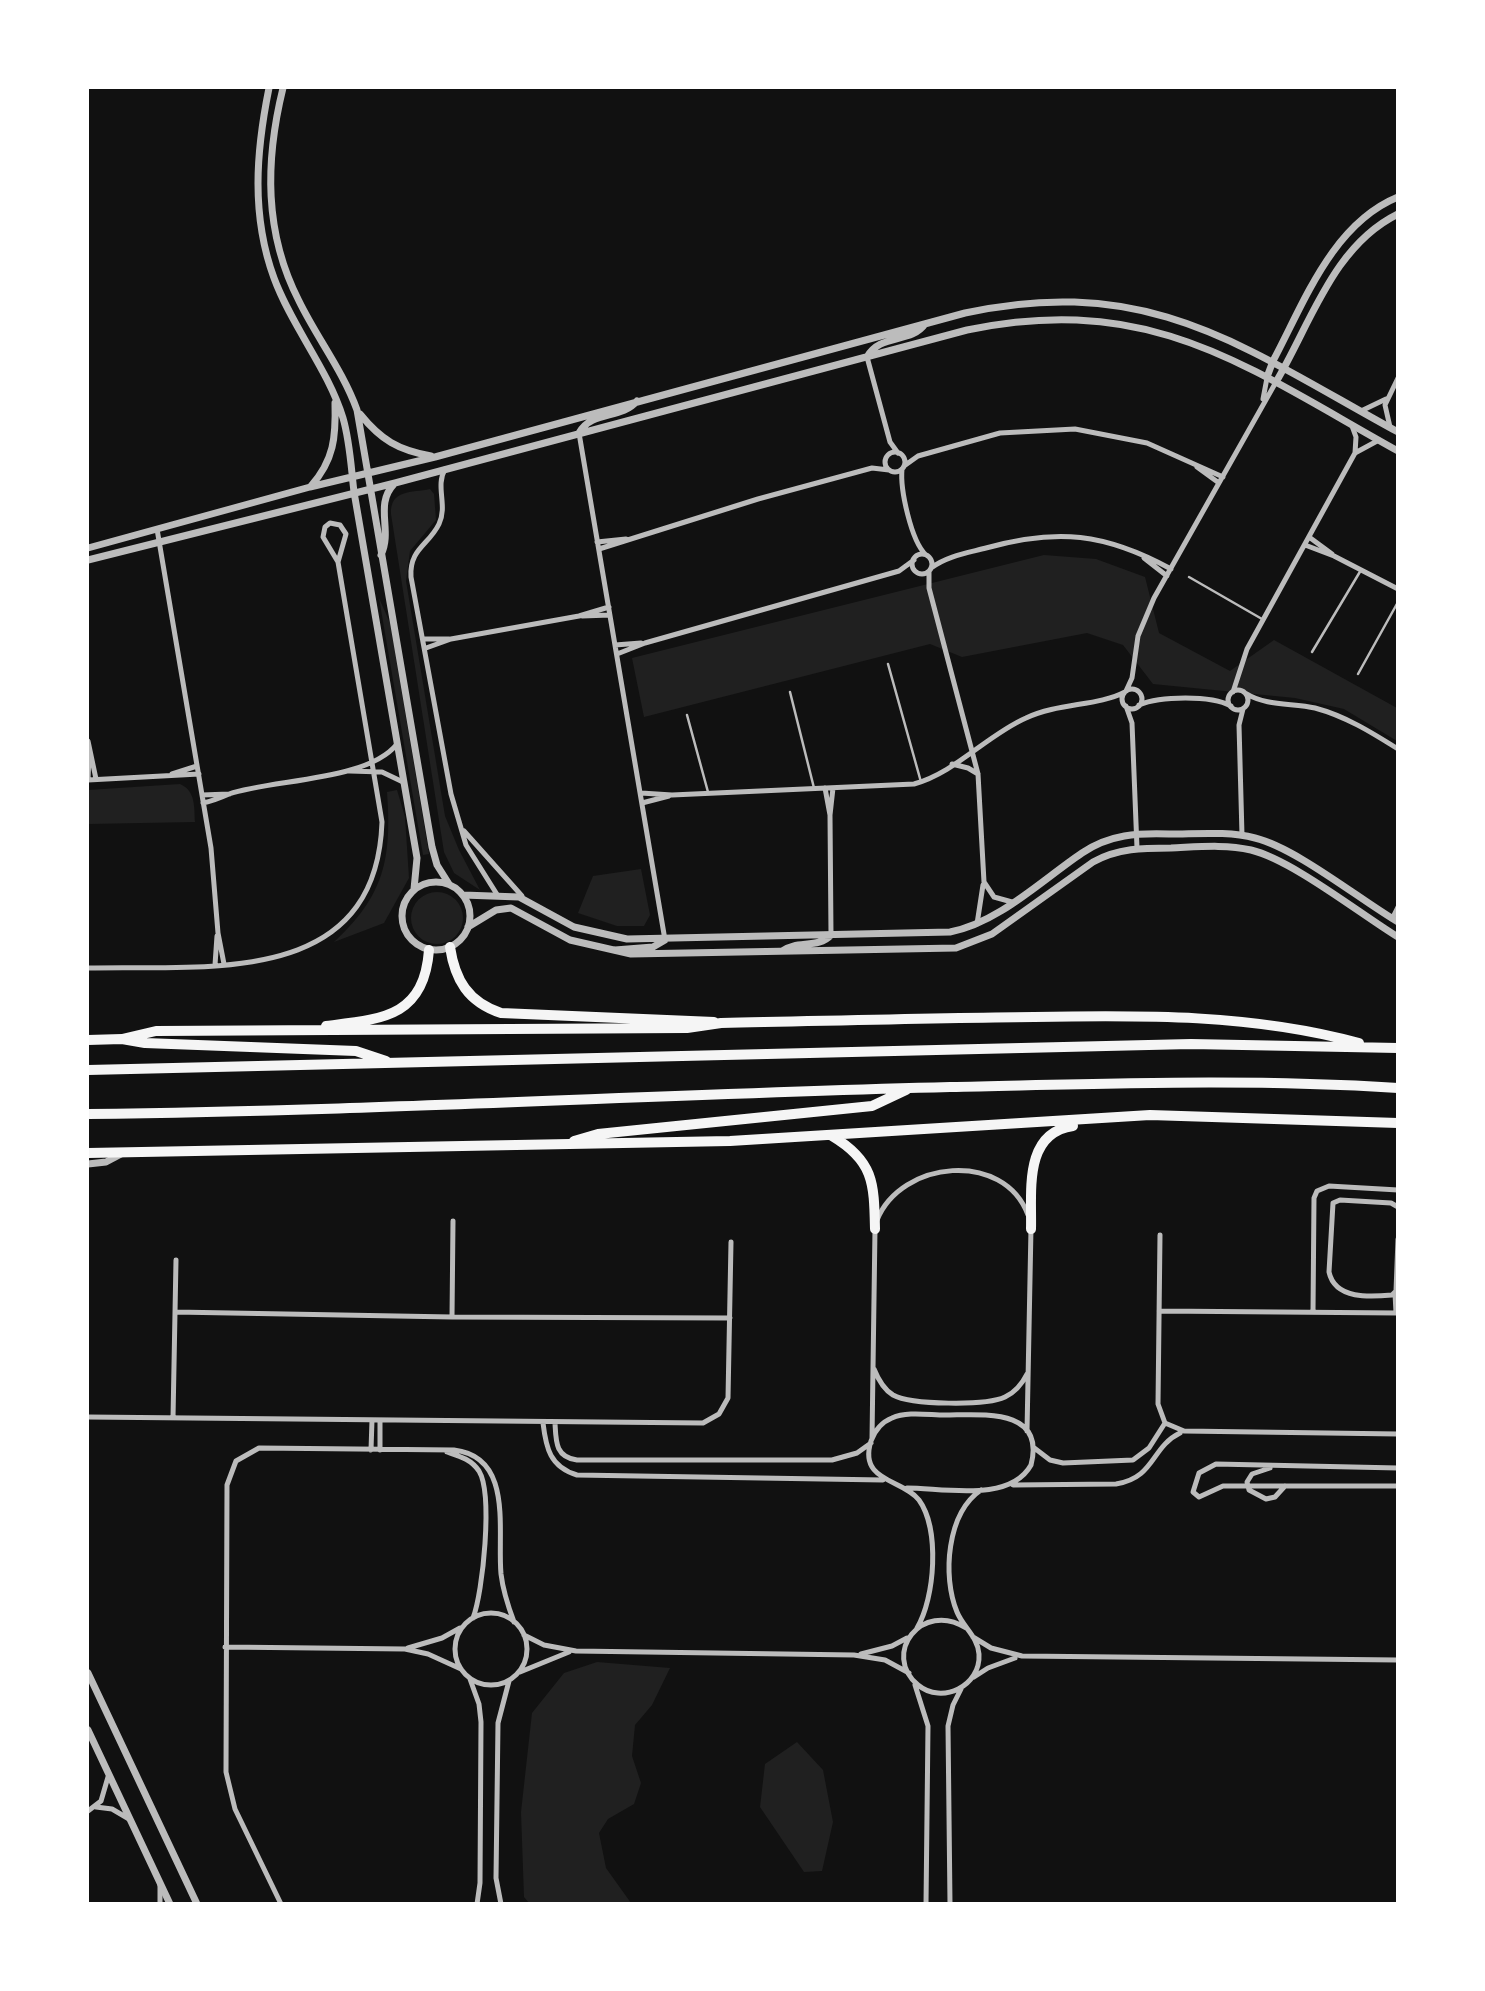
<!DOCTYPE html>
<html>
<head>
<meta charset="utf-8">
<style>
	body { margin:0 }
	#map { position:relative; width:1485px; height:1991px; overflow:hidden; background:#111; font-family:Inter,sans-serif }
	canvas { display:block }
	.frame { position:absolute; inset:0; border:89px solid #fff; pointer-events:none }
</style>
</head>
<body>
<div id="map">
<canvas width="1485" height="1991"></canvas>
<div class="frame"></div>
</div>
<script>
const g = document.querySelector('canvas').getContext('2d');
g.lineJoin = 'round';
function fill(path, color) { g.fillStyle = color; g.fill(path, 'evenodd'); }
function trace(path, color, width, dash) { g.strokeStyle = color; g.lineWidth = width; g.lineCap = dash ? 'butt' : 'round'; g.setLineDash(dash || []); g.stroke(path); }
fill(new Path2D(`
	M430 489 434 494 436 520 410 551 406 581 445 816 459 850 480 890 454 873 444 852 391 514C390 489 412 493 430 489Z
	M1044 555 1096 559 1145 577 1159 633 1230 671 1274 640 1397 708V741L1344 709 1295 698 1153 684 1123 645 1087 633 962 657 930 644 644 717 632 658Z
	M379 598 390 623 429 854 423 855Z
	M180 784C196 791 194 807 195 822L88 824V790Z
	M397 790 405 817 409 878 384 923 334 942C384 896 392 859 387 792Z
	M641 869 650 915 644 926H617L578 913 593 876Z
	M411 918a26 26 0 1 1 52 0a26 26 0 1 1-52 0Z
	M597 1662 670 1668 652 1705 635 1725 632 1756 641 1783 634 1804 608 1819 599 1833 606 1868 631 1903H529L524 1897 521 1812 532 1713 564 1673Z
	M797 1742 823 1770 833 1822 822 1871 804 1872 760 1807 765 1764Z`), '#202020');
trace(new Path2D(`
	M1189 577 1262 619
	M1312 652 1361 570
	M888 664 921 782
	M1358 674 1398 602
	M790 692 814 788
	M687 715 708 792`), '#bcbcbc', 2.5);
trace(new Path2D(`
	M867 357 890 442 898 453
	M1263 399 1267 378
	M1361 411 1386 399
	M1390 427 1385 405 1398 378
	M579 433 665 940
	M885 462a10 10 0 1 1 20 0a10 10 0 1 1-20 0Z
	M1355 453 1379 440
	M904 466 918 456 1000 433 1075 429 1147 443 1223 477
	M1197 467 1219 483
	M445 469C435 487 448 505 439 524 429 545 409 549 411 577L451 794 466 845 498 896
	M902 469C900 489 911 541 926 555
	M330 523 340 525 346 534 338 562 323 537 325 527Z
	M157 529 211 848 218 933 224 964
	M1309 537 1332 554
	M597 542 626 539
	M1305 545 1334 556 1398 589
	M599 549 758 499 872 468 889 470
	M912 564a10 10 0 1 1 20 0a10 10 0 1 1-20 0Z
	M1144 558 1167 576
	M931 568C947 556 967 553 986 548 1057 528 1105 533 1171 569
	M929 571V588L978 774 984 882 994 897 1012 902
	M582 616 610 615
	M424 639H449
	M615 645 641 643
	M426 648 451 639 579 616 609 607
	M617 654 645 643 899 571 914 560
	M1122 699a10 10 0 1 1 20 0a10 10 0 1 1-20 0Z
	M1228 700a10 10 0 1 1 20 0a10 10 0 1 1-20 0Z
	M1126 691 1132 678 1138 636 1154 598 1276 382
	M1233 692 1247 649 1355 453 1356 437 1352 426
	M1247 694C1266 706 1293 703 1315 708 1345 716 1371 732 1398 749
	M1139 705C1160 696 1211 695 1231 706
	M1126 706 1132 723 1137 848
	M88 741 96 779
	M952 764 968 768 978 774
	M350 771 382 772 403 782
	M172 774 197 766
	M88 780 199 774
	M88 780 89 755
	M825 788 830 815 831 935
	M641 793 672 795 914 784C955 773 987 735 1026 718 1058 703 1098 706 1125 692
	M202 795 229 794
	M203 803C213 801 220 798 229 794 273 779 368 781 397 744
	M642 803 669 796
	M830 815 833 788
	M464 831 522 896
	M1242 835 1239 725 1243 709
	M1392 919 1398 907
	M977 924 983 885
	M215 965 217 936
	M88 968C206 965 376 989 382 822L338 562
	M1398 1207 1391 1203 1340 1200 1333 1203 1329 1272C1335 1300 1371 1297 1392 1295L1396 1291 1398 1239
	M877 1220C901 1160 1004 1150 1028 1215
	M1160 1235 1158 1404 1165 1423 1184 1431 1398 1434
	M1395 1293 1396 1313
	M1159 1311 1398 1313
	M175 1312 452 1317 730 1318
	M1313 1312 1314 1198 1317 1191 1329 1186 1398 1190
	M452 1317 453 1221
	M874 1369C878 1379 883 1389 893 1395 911 1405 986 1406 1005 1397 1016 1392 1022 1384 1027 1374
	M88 1417 703 1423 719 1414 728 1398 731 1242
	M173 1418 176 1260
	M543 1423C546 1448 550 1467 577 1475L883 1480
	M555 1423C556 1441 555 1457 577 1460H832L857 1453 871 1443
	M1027 1431 1031 1228
	M872 1438 875 1229
	M1033 1447 1050 1460 1063 1463 1133 1460 1149 1448 1165 1423
	M371 1450 372 1420
	M380 1450V1420
	M447 1452C459 1456 471 1459 479 1471 493 1494 483 1592 473 1618
	M1270 1468 1252 1474 1247 1482 1249 1490 1266 1499 1275 1497 1285 1486
	M1398 1468 1216 1464 1199 1473 1193 1492 1199 1497 1223 1486H1398
	M1013 1485 1116 1484C1155 1478 1151 1447 1180 1433
	M907 1488C943 1488 1010 1503 1031 1465 1046 1407 981 1415 945 1415 929 1415 907 1411 892 1418 882 1422 875 1430 871 1441 858 1482 903 1479 919 1500 940 1529 935 1598 917 1628
	M455 1649a36 36 0 1 1 72 0a36 36 0 1 1-72 0Z
	M966 1628C922 1600 881 1654 918 1685 942 1705 981 1686 979 1654 978 1637 963 1627 957 1612 942 1576 947 1513 981 1490
	M524 1635 544 1645 576 1651 854 1655 885 1660 909 1673
	M973 1637 991 1648 1022 1656 1398 1660
	M225 1647 405 1649 428 1654 461 1669
	M408 1648 442 1638 460 1628
	M861 1654 892 1646 907 1638
	M520 1672 569 1652
	M974 1677 988 1668 1015 1658
	M470 1679 479 1704 481 1722 480 1883 477 1904
	M915 1685 928 1726 926 1904
	M96 1807 112 1809 129 1819
	M88 1811 101 1801 108 1777
	M160 1904V1885
	M281 1904 235 1809 226 1772 227 1485 236 1461 259 1448 454 1450C514 1457 497 1531 501 1574 503 1591 508 1606 514 1622
	M501 1904 496 1878 498 1723 509 1681
	M950 1904 948 1726 953 1705 961 1689`), '#bcbcbc', 5);
trace(new Path2D(`
	M269 88C256 152 251 215 274 278 292 327 328 369 343 418 350 442 351 467 354 492L417 858 414 889
	M283 88C265 161 264 233 299 301 317 338 343 371 357 410L432 847 437 865 449 884
	M867 357C880 333 911 344 925 324
	M1267 377 1273 361C1304 303 1332 224 1398 197
	M1276 382C1311 323 1333 246 1398 214
	M360 414C381 440 398 450 431 456
	M579 433C592 410 621 420 637 401
	M311 486C334 460 336 437 335 403
	M88 548 310 487 435 457 965 313C1151 273 1244 348 1398 432
	M381 555C393 530 374 505 394 484
	M88 560 395 483 967 330C1152 292 1245 366 1398 451
	M402 916a34 34 0 1 1 68 0a34 34 0 1 1-68 0Z
	M463 895 519 897 574 927 627 939 950 932C998 923 1042 880 1082 853 1110 834 1138 833 1169 834 1197 834 1228 831 1255 838 1296 848 1359 899 1398 922
	M468 927 496 910 511 908 570 940 631 954 956 948 992 934 1093 862C1118 848 1143 848 1171 848 1197 847 1225 844 1251 850 1292 860 1359 913 1398 937
	M615 950 653 947 665 940
	M782 951C797 940 818 949 831 935
	M88 1164 106 1162 123 1153
	M88 1673 197 1904
	M88 1730 170 1904`), '#bcbcbc', 7);
trace(new Path2D(`
	M450 947C455 980 468 1002 501 1013L714 1022
	M326 1026C383 1019 424 1017 429 950
	M122 1039 156 1031 687 1028 721 1023C825 1021 929 1018 1034 1017 1143 1015 1253 1014 1359 1043
	M88 1040 122 1039 145 1043 356 1051 386 1061
	M88 1070 1191 1044 1398 1048
	M88 1114C375 1111 662 1094 950 1087 1099 1084 1248 1078 1398 1088
	M832 1136C874 1161 874 1183 875 1229
	M574 1141 598 1134 872 1106 906 1090
	M88 1153 730 1141 1150 1115 1398 1123
	M1031 1229C1032 1192 1023 1133 1073 1126`), '#f5f5f5', 10);
</script>
</body>
</html>
